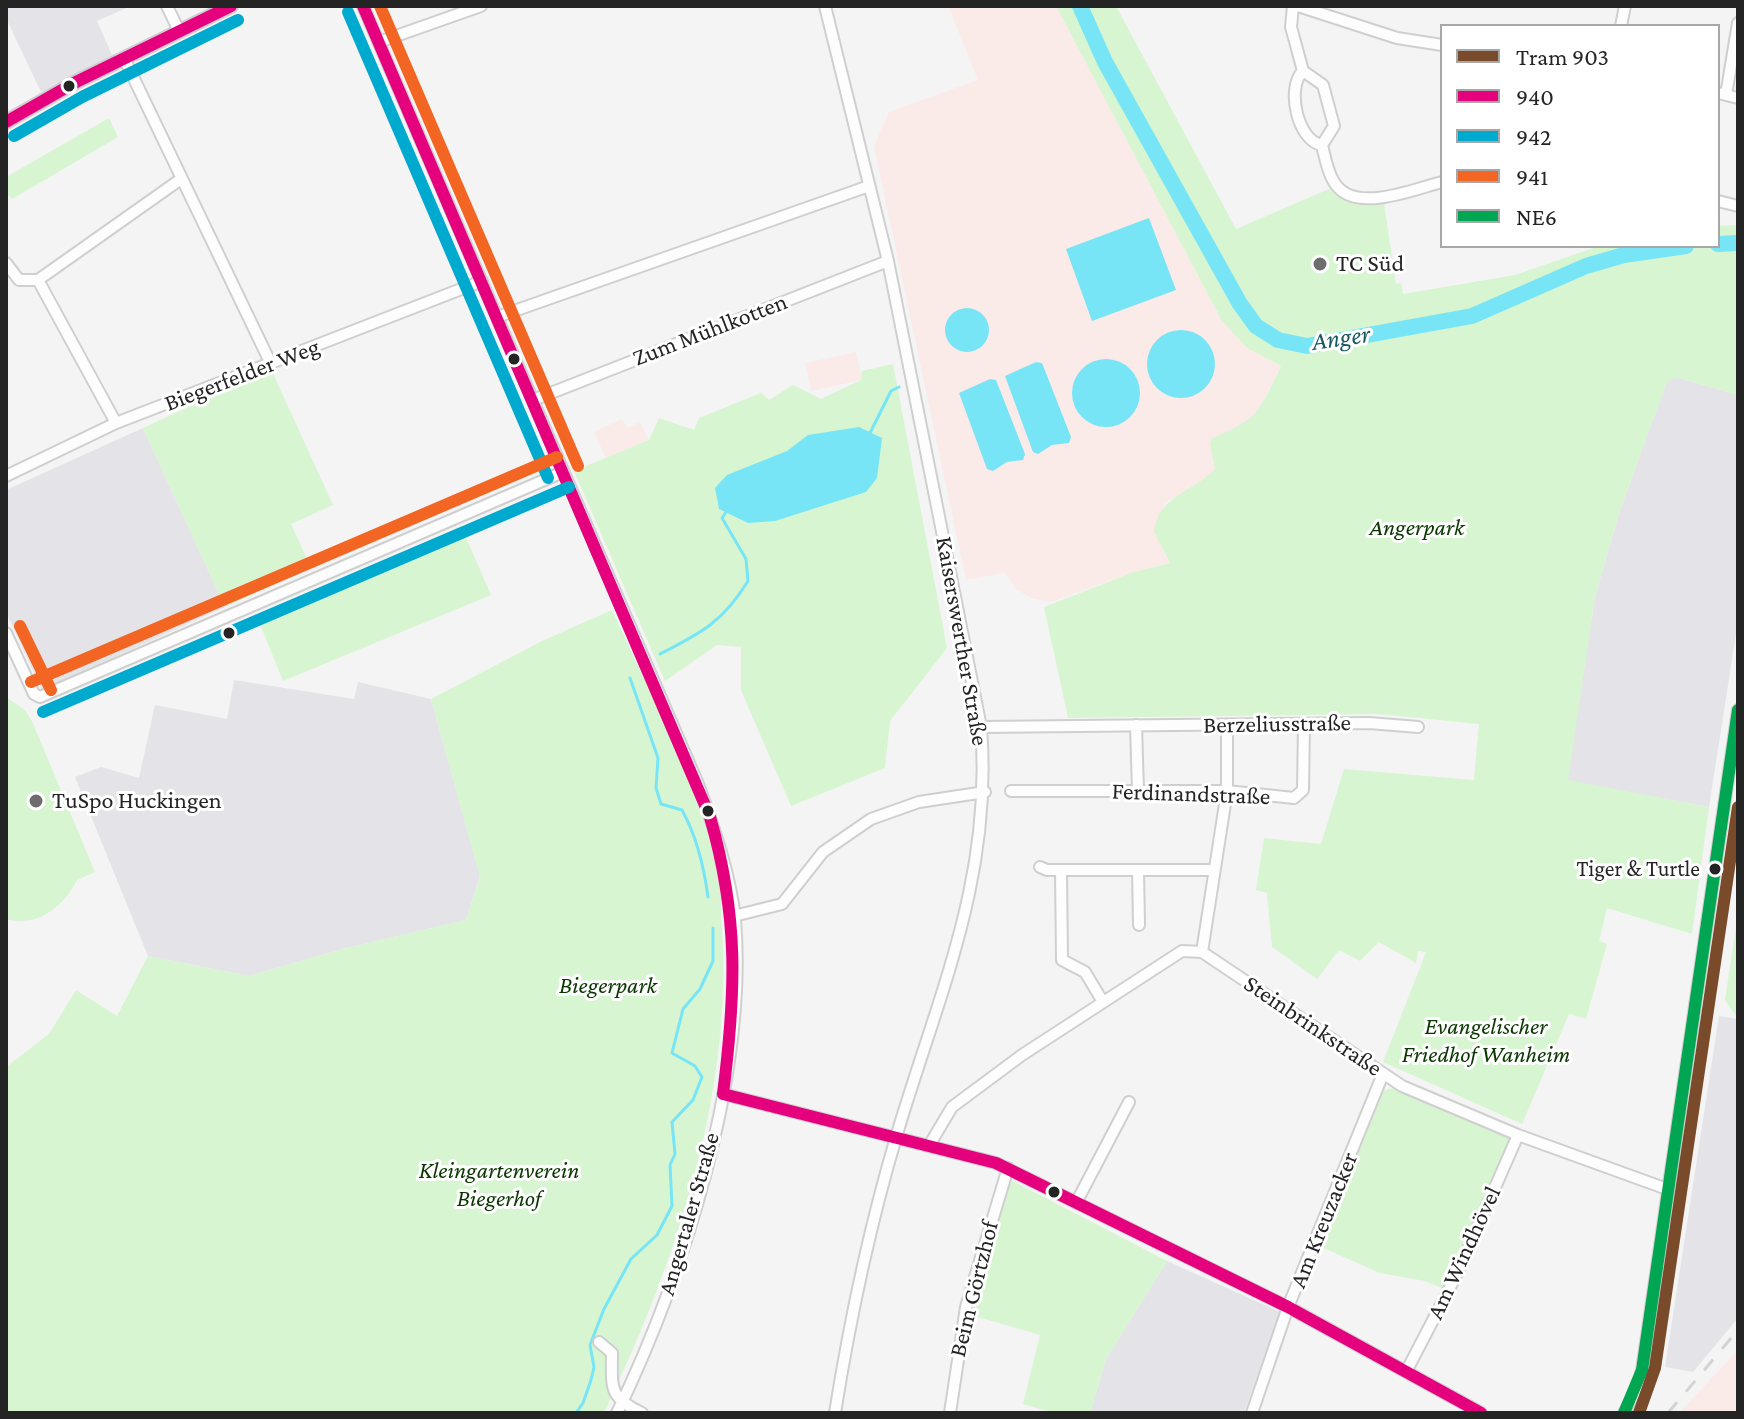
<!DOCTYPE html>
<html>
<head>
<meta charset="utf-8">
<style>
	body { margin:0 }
	#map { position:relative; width:1744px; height:1419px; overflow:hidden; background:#f4f4f5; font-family:"Crimson Pro",serif }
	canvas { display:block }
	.frame { position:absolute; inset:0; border:8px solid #242424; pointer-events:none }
	.legend { position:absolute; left:1440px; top:24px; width:280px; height:224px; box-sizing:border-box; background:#fff; border:2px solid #a7a7a7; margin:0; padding:10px 14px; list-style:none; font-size:24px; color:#242424 }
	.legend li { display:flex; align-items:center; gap:16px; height:40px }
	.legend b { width:40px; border:2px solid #a7a7a7 }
</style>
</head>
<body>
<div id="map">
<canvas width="1744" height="1419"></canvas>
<div class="frame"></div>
<ul class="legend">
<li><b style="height:10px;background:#7a4b2a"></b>Tram 903</li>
<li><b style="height:10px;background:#e5007d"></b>940</li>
<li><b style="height:10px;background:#00a9ce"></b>942</li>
<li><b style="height:10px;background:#f26522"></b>941</li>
<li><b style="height:10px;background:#00a651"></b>NE6</li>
</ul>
</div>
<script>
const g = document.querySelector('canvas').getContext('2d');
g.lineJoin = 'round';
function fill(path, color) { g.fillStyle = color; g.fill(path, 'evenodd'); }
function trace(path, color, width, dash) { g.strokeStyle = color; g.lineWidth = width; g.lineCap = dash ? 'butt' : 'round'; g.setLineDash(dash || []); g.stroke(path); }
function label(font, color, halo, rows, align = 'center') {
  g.font = font + ' "Crimson Pro",serif'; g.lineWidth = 6; g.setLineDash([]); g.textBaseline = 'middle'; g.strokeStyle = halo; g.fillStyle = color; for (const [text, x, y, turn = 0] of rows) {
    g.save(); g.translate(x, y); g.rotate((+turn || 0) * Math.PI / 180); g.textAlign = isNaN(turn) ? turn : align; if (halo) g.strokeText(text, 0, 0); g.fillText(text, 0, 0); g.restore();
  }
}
fill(new Path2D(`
	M6 6 77 8 131 6 97 21 112 55 41 92 6 18Z
	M1676 377 1738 395V621L1709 807 1567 781 1595 596 1620 510 1667 381Z
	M143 428 225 607 42 690 6 612V490Z
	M234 680 354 699 358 682 431 699 480 876 466 920 343 949 249 976 148 956 75 777 101 767 139 778 155 705 227 719Z
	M1719 1016 1738 1019V1318L1693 1372 1665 1367Z
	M1167 1261 1280 1312 1244 1413H1090L1106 1359Z`), '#e4e4e8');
fill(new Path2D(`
	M948 6H1056L1222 321 1247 348 1281 366 1257 413 1243 427 1212 439 1210 444 1215 468 1206 479 1165 503 1154 532 1170 563 1134 572 1051 602 1031 598 1016 589 1005 573 966 580 874 146 889 112 978 80Z
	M856 352 862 380 811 391 805 363Z
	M622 419 627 428 640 422 649 440 606 458 594 432Z
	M1738 1350V1413H1679Z`), '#faebe8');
fill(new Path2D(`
	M1056 6H1116L1236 229 1329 189C1346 207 1360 206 1384 203L1396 284 1401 283 1403 294 1515 275 1599 246H1718V226L1738 225V395L1676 377 1667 382 1620 510 1595 596 1568 780 1709 807 1692 934 1607 908 1599 941 1607 944 1586 1019 1569 1014 1522 1124 1383 1062 1426 952 1418 951 1416 963 1379 942 1360 961 1339 950 1317 979 1272 947 1267 893 1256 890 1264 838 1321 844 1344 769 1474 780 1479 724 1378 714 1068 718 1044 607 1134 572 1170 563 1154 532C1157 496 1194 492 1215 469L1210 444 1212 438C1259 420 1260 409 1281 366L1247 348 1222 321Z
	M109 118 118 137 12 199 6 192V177Z
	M893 364 947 648 890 721 885 768 791 806 741 690V647L717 645 665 681 574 471 649 440 659 418 694 430 699 418 761 393 769 400 793 385 821 399 861 380 862 371Z
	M271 369 333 505 291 524 311 568 225 607 143 428Z
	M461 526 491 595 283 681 258 619Z
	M612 610C649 690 703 794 719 880 722 896 720 913 722 929 733 1094 675 1265 604 1413H6V1067L49 1034 76 990 117 1016 148 956 249 976 343 949 466 920 480 877 431 699 542 641Z
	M6 697 25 710 32 721 95 872 77 880C64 906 38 928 6 919Z
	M1738 913V1019L1725 1000Z
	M1393 1088 1512 1139 1444 1289 1425 1281 1380 1273 1319 1246 1384 1090Z
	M1007 1178 1167 1261 1106 1359 1090 1413H1054L1023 1404 1040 1335 971 1315Z`), '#d7f5d1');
fill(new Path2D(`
	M1149 218 1176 290 1092 321 1066 249Z
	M945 330a22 22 0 1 1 44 0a22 22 0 1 1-44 0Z
	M1147 364a34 34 0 1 1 68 0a34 34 0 1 1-68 0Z
	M1072 393a34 34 0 1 1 68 0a34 34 0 1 1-68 0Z
	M1036 362 1042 363 1071 437 1069 443 1052 445 1038 454 1033 452 1005 376Z
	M990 379 996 380 1025 454 1023 460 1007 462 993 471 987 469 959 393Z
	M859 427 882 438 877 478 866 492 775 521 748 523 719 509 715 488 727 475 787 451 808 435Z`), '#77e5f6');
trace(new Path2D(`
	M870 433 891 391 899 387
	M660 654C701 633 723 622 748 581L746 559 722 518 726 512
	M630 678 658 758 656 788 661 804 682 810C697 837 704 867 708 897
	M576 1413 583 1403 591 1380 594 1367 590 1345 604 1309 631 1259 657 1235 672 1206 670 1165 675 1154 672 1122 693 1100 702 1077 695 1066 672 1053 683 1009 700 989 713 961V928`), '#77e5f6', 3);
trace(new Path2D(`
	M1080 6 1105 62 1240 304 1256 326 1278 340 1307 346 1472 316 1586 266 1624 255 1686 246
	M1718 244 1738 243`), '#77e5f6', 16);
const minor = new Path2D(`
	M167 6 179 31
	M363 6 698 784C714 828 730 873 735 919 748 1074 684 1274 617 1413
	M825 6 888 261 981 727C993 878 939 993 897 1134 870 1225 850 1319 835 1413
	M1293 6 1291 27 1303 71 1323 85 1334 126 1322 145C1325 157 1327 171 1334 182 1353 215 1414 189 1442 182
	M1298 6 1397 38 1442 45
	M1621 26 1625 6
	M379 42 481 6
	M124 58 271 364
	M1303 71C1286 87 1297 141 1322 145
	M1718 93 1738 98
	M1726 95 1738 23
	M1718 201 1738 206
	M6 263 19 280H38
	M497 317 869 186
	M533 400 888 261
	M116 423 38 280 181 179
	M6 476 116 423 482 281
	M6 633 34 694 40 697 563 472
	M1136 725 1138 791
	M981 727 1369 723 1418 727
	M1011 791H1227L1294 798 1303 790 1304 725
	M1040 867 1047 870H1214
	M1061 870 1062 960 1085 972 1103 1002
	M1138 870 1139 925
	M734 916 782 904 823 852 871 819 919 802 985 792
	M1202 952 1227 791V725
	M723 1094 996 1163 1288 1307 1481 1413
	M930 1144 952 1107 1022 1055 1182 951 1202 952 1402 1086 1518 1135 1667 1189
	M1076 1203 1129 1102
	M599 1342 612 1353C612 1388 608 1397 642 1413
	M1407 1370 1458 1272 1518 1135
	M950 1413 966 1307 1008 1168
	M1252 1413 1288 1307 1383 1074
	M1624 1413 1637 1389 1642 1370 1738 710`);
const major = new Path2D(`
	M6 122 74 83 231 6`);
trace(minor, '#cfcfd0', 14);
trace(major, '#cfcfd0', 16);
trace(minor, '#fdfdfe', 10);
trace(major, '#fdfdfe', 12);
trace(new Path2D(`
	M1668 1413 1738 1330`), '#d3d3d3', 3, [14, 14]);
trace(new Path2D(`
	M363 6 710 817C739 918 736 991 723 1094
	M6 122 74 83 231 6
	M723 1094 996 1163 1288 1307 1481 1413`), '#e5007d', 12);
trace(new Path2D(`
	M348 12 548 478
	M14 136 82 97 238 20
	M43 712 569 487`), '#00a9ce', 12);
trace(new Path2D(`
	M380 6 578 466
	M20 626 51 690
	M31 682 557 457`), '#f26522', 12);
trace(new Path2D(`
	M1624 1413 1642 1370 1738 710`), '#00a651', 12);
trace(new Path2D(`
	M1639 1413 1655 1368 1738 807`), '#7a4b2a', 12);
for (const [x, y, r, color] of [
	[69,86,7,"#242424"],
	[1320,264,8,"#6d6d6d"],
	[514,359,7,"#242424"],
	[229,633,7,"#242424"],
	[36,801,8,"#6d6d6d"],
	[708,811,7,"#242424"],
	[1715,869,7,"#242424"],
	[1054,1192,7,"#242424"]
]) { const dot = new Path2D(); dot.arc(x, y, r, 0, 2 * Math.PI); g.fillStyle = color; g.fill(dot); trace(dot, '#fff', 3); }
label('22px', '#242424', '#fff', [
	["Tiger & Turtle",1700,869]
], 'right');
label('24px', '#242424', '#fff', [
	["TC Süd",1336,264],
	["TuSpo Huckingen",52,801]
], 'left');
label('24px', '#242424', '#fff', [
	["Zum Mühlkotten",710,330,-21],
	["Biegerfelder Weg",242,375,-21],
	["Kaiserswerther Straße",962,641,80],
	["Berzeliusstraße",1277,724,-1],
	["Ferdinandstraße",1191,794,2],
	["Steinbrinkstraße",1313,1026,34],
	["Angertaler Straße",689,1214,-74],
	["Am Kreuzacker",1324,1220,-68],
	["Am Windhövel",1464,1253,-65],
	["Beim Görtzhof",974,1289,-76]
]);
label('italic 24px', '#0a3700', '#fff', [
	["Angerpark",1417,528],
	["Biegerpark",608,986],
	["Evangelischer",1486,1027],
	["Friedhof Wanheim",1486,1055],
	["Kleingartenverein",499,1171],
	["Biegerhof",499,1199]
]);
label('italic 26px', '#175761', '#fff', [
	["Anger",1341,338,-8]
]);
</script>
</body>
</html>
